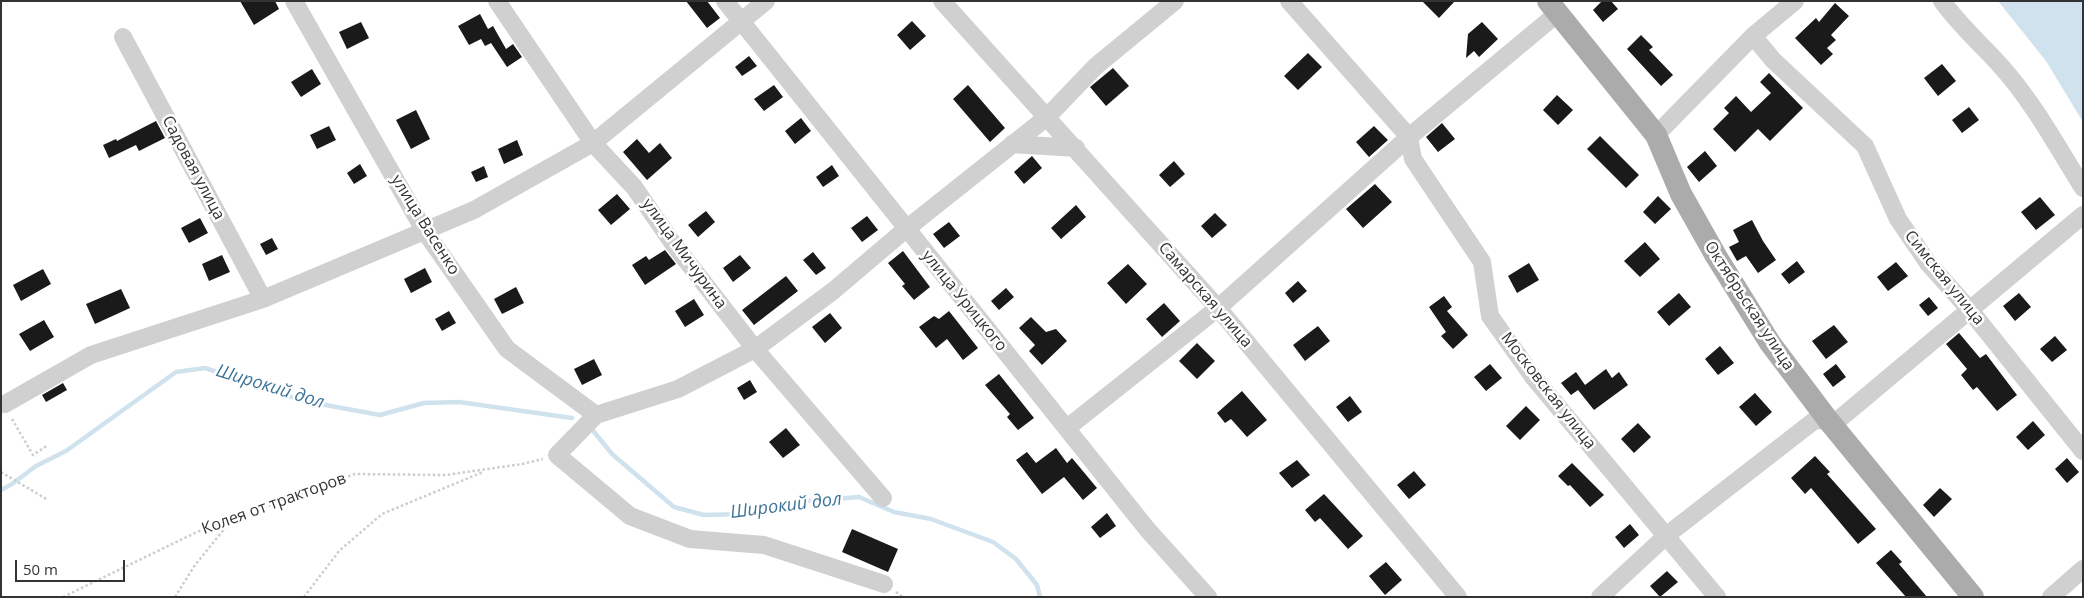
<!DOCTYPE html>
<html>
<head>
<meta charset="utf-8">
<style>
	body { margin:0 }
	#map { position:relative; width:2084px; height:598px; overflow:hidden; background:#fff; font-family:"Open Sans",sans-serif }
	canvas { display:block }
	.frame { position:absolute; inset:0; border:2px solid #333; pointer-events:none }
	.scale { position:absolute; left:15px; top:560px; width:110px; height:22px; box-sizing:border-box; border:2px solid #333; border-top:0; padding-left:6px; font-size:15px; line-height:18px; white-space:nowrap; color:#333; -webkit-text-stroke:4px #fff; paint-order:stroke }
</style>
</head>
<body>
<div id="map">
<canvas width="2084" height="598"></canvas>
<div class="frame"></div>
<div class="scale">50 m</div>
</div>
<script>
const g = document.querySelector('canvas').getContext('2d');
g.lineJoin = 'round';
function fill(path, color) { g.fillStyle = color; g.fill(path, 'evenodd'); }
function trace(path, color, width, dash) { g.strokeStyle = color; g.lineWidth = width; g.lineCap = dash ? 'butt' : 'round'; g.setLineDash(dash || []); g.stroke(path); }
function label(font, color, halo, rows, align = 'center') {
  g.font = font + ' "Open Sans",sans-serif'; g.lineWidth = 5; g.setLineDash([]); g.textBaseline = 'middle'; g.strokeStyle = halo; g.fillStyle = color; for (const [text, x, y, turn = 0] of rows) {
    g.save(); g.translate(x, y); g.rotate((+turn || 0) * Math.PI / 180); g.textAlign = isNaN(turn) ? turn : align; if (halo) g.strokeText(text, 0, 0); g.fillText(text, 0, 0); g.restore();
  }
}
fill(new Path2D(`
	M1998 1H2083V122L2046 61Z`), '#cfe2ee');
trace(new Path2D(`
	M590 427 612 454 674 507 704 515 745 514 781 503 859 497 894 512 931 519 993 542 1016 559 1037 585 1040 597
	M1 490 12 484 36 466 66 451 176 372 205 368 304 401 380 415 424 403 459 402 572 418`), '#cfe2ee', 4.5);
fill(new Path2D(`
	M240 1H275L279 9 254 25Z
	M686 1H707L720 18 707 28Z
	M1422 1H1455L1439 18Z
	M1602 1H1611L1618 9 1603 22 1593 10Z
	M1835 3 1849 16 1831 35 1836 40 1827 48 1833 54 1821 65 1795 38 1816 18 1819 22Z
	M480 14 488 29 493 26 506 49 513 44 522 57 507 67 491 43 485 46 481 39 469 45 458 26Z
	M912 21 926 36 910 50 897 35Z
	M361 22 369 38 347 49 339 32Z
	M1482 22 1498 39 1479 57 1474 51 1466 58 1468 34Z
	M1641 35 1653 47 1649 50 1673 75 1661 86 1627 49Z
	M1308 53 1322 67 1298 90 1284 76Z
	M749 56 757 66 742 76 735 67Z
	M1942 64 1956 81 1938 96 1924 78Z
	M1113 68 1129 86 1106 106 1090 87Z
	M312 69 321 84 301 97 291 82Z
	M1769 73 1803 108 1770 141 1758 129 1735 152 1713 129 1729 113 1724 108 1736 96 1751 112 1771 93 1760 82Z
	M774 85 783 97 764 111 754 99Z
	M968 85 1005 128 990 142 953 99Z
	M1557 95 1573 110 1558 125 1543 110Z
	M1969 107 1979 120 1962 133 1952 120Z
	M416 110 430 139 411 149 396 120Z
	M801 118 811 131 795 144 785 131Z
	M156 121 165 138 139 151 136 145 109 158 103 145 116 139 117 141Z
	M1442 123 1455 139 1438 152 1426 137Z
	M329 126 336 140 317 149 310 135Z
	M1374 126 1388 140 1369 157 1356 142Z
	M1600 136 1639 175 1626 188 1587 149Z
	M637 139 649 153 660 143 672 158 647 180 623 152Z
	M517 140 523 155 504 164 498 149Z
	M1705 151 1717 166 1699 182 1687 167Z
	M1032 156 1042 168 1024 184 1014 172Z
	M1174 161 1185 174 1170 187 1159 175Z
	M360 164 367 176 354 184 347 173Z
	M832 165 839 176 823 187 816 177Z
	M484 166 488 177 476 182 471 172Z
	M1375 184 1392 202 1363 228 1346 209Z
	M617 194 630 209 611 225 598 210Z
	M1658 196 1671 209 1655 224 1643 212Z
	M2040 197 2055 215 2036 230 2021 212Z
	M1076 205 1086 217 1061 239 1051 228Z
	M706 211 715 222 698 237 688 225Z
	M1215 213 1227 225 1212 238 1201 226Z
	M867 216 878 230 862 242 851 228Z
	M200 218 208 233 189 243 181 228Z
	M1752 220 1763 241 1776 260 1758 273 1746 256 1737 261 1729 247 1739 242 1733 230Z
	M949 222 960 236 944 248 933 234Z
	M272 238 278 249 266 255 260 244Z
	M1645 242 1660 259 1640 277 1624 261Z
	M665 250 676 264 645 285 632 265 646 256 649 260Z
	M903 251 930 287 914 300 902 286 905 284 888 263Z
	M813 252 826 268 816 275 803 260Z
	M222 255 230 272 209 281 202 264Z
	M740 255 751 268 733 282 723 268Z
	M1797 261 1805 272 1789 284 1781 274Z
	M1896 262 1908 276 1888 291 1877 277Z
	M1529 263 1539 280 1517 293 1508 276Z
	M1128 264 1147 284 1126 304 1107 283Z
	M425 268 432 282 411 293 404 279Z
	M43 269 51 284 21 301 13 285Z
	M786 276 798 291 754 325 742 310Z
	M1298 281 1307 291 1293 303 1285 293Z
	M516 287 524 303 502 314 494 299Z
	M1006 288 1014 297 999 310 991 301Z
	M121 289 130 308 95 324 86 304Z
	M1679 293 1691 307 1669 326 1657 312Z
	M2019 293 2031 307 2015 321 2003 306Z
	M1444 296 1452 307 1447 311 1468 335 1453 349 1441 336 1446 332 1429 307Z
	M1929 297 1938 308 1928 316 1919 305Z
	M694 299 704 315 685 327 675 311Z
	M1164 303 1180 321 1162 337 1146 319Z
	M449 311 456 323 442 331 435 319Z
	M949 311 978 348 963 360 947 339 936 348 919 327 934 316 939 319Z
	M830 313 842 328 825 343 812 327Z
	M1031 317 1046 332 1056 329 1067 341 1042 365 1029 351 1035 345 1019 328Z
	M44 320 54 337 30 351 19 334Z
	M1834 325 1848 342 1826 359 1812 341Z
	M1318 326 1330 341 1305 361 1293 345Z
	M1959 333 1980 358 1986 354 2017 395 1997 411 1977 387 1973 390 1961 375 1967 369 1946 344Z
	M2055 336 2067 350 2052 362 2040 349Z
	M1197 343 1215 361 1197 379 1179 361Z
	M1720 346 1734 363 1718 375 1705 359Z
	M594 359 602 375 582 385 574 369Z
	M1490 364 1502 378 1486 391 1474 377Z
	M1836 364 1846 377 1833 387 1823 374Z
	M1606 369 1612 378 1619 372 1628 385 1594 410 1578 390 1571 395 1561 383 1576 372 1585 385Z
	M999 374 1034 418 1018 430 1007 417 1010 414 985 385Z
	M750 380 757 392 744 400 737 388Z
	M63 383 67 390 46 402 42 395Z
	M1242 391 1267 420 1247 437 1231 419 1225 423 1217 413Z
	M1755 393 1772 412 1756 426 1739 407Z
	M1350 396 1362 412 1348 422 1336 407Z
	M1526 406 1540 420 1520 440 1506 426Z
	M2033 421 2045 435 2028 450 2016 437Z
	M1638 423 1651 437 1634 453 1621 439Z
	M786 428 800 445 783 458 769 442Z
	M1056 448 1067 463 1072 458 1097 488 1083 500 1064 477 1042 494 1016 460 1027 452 1036 463Z
	M1815 456 1830 472 1827 474 1876 529 1858 544 1811 488 1805 494 1791 478Z
	M2067 458 2079 472 2067 483 2055 469Z
	M1297 460 1310 475 1292 488 1279 473Z
	M1572 463 1604 495 1590 507 1570 485 1568 486 1558 476Z
	M1414 471 1426 485 1409 499 1397 485Z
	M1940 488 1952 499 1934 517 1923 505Z
	M1324 494 1363 536 1348 549 1320 518 1315 522 1305 510Z
	M1107 513 1116 526 1100 538 1091 527Z
	M1630 524 1639 535 1624 548 1615 537Z
	M852 529 898 549 888 572 842 552Z
	M1891 550 1902 562 1899 564 1927 597H1906L1876 563Z
	M1386 562 1402 580 1385 595 1369 576Z
	M1667 571 1678 582 1660 597 1650 586Z`), '#1a1a1a');
trace(new Path2D(`
	M12 419 33 455 48 445
	M1 472 48 500
	M896 592 903 597
	M63 597 197 532 355 474 446 475 522 464 543 459
	M175 597 195 565 230 522
	M304 597 339 551 382 514 483 472`), '#cdcdcd', 2.5, [2.5, 2.5]);
trace(new Path2D(`
	M294 1 424 230 507 349 596 415
	M497 1 593 143 634 187 672 242 755 349 883 498
	M725 1 1147 529 1208 597
	M942 1 1218 308 1458 597
	M1289 1 1409 137 1413 159 1482 262 1490 316 1534 378 1717 597
	M1942 1C1960 26 1979 42 1999 64 2032 100 2057 146 2083 188
	M1753 36 1773 60 1865 146 1898 219 1928 263 1969 309 2083 451
	M123 37 263 299
	M1656 135 1753 36 1795 1
	M1012 144 1076 148
	M5 404 91 355 263 299 474 210 593 143 766 1
	M1067 428 1218 308 1409 137 1558 13
	M884 584 764 545 690 539 630 516 557 455 596 415 678 389 755 349 833 291 906 229 1047 117 1096 66 1175 1
	M1600 597 1667 535 1815 420 1837 421 2083 215
	M2051 597 2083 569`), '#d0d0d0', 18);
trace(new Path2D(`
	M1548 1 1656 135 1681 194 1716 256 1770 343 1828 420 1973 597`), '#ababab', 22);
label('16px', '#333', '#fff', [
	["Садовая улица",193,168,62],
	["улица Васенко",425,225,58],
	["улица Мичурина",684,254,54],
	["Симская улица",1944,278,51],
	["Самарская улица",1205,295,49],
	["улица Урицкого",964,301,51],
	["Октябрьская улица",1749,306,57],
	["Московская улица",1548,391,52],
	["Колея от тракторов",274,504,-20]
]);
label('italic 18px', '#3f7597', '#fff', [
	["Широкий дол",270,387,17],
	["Широкий дол",786,506,-7]
]);
</script>
</body>
</html>
